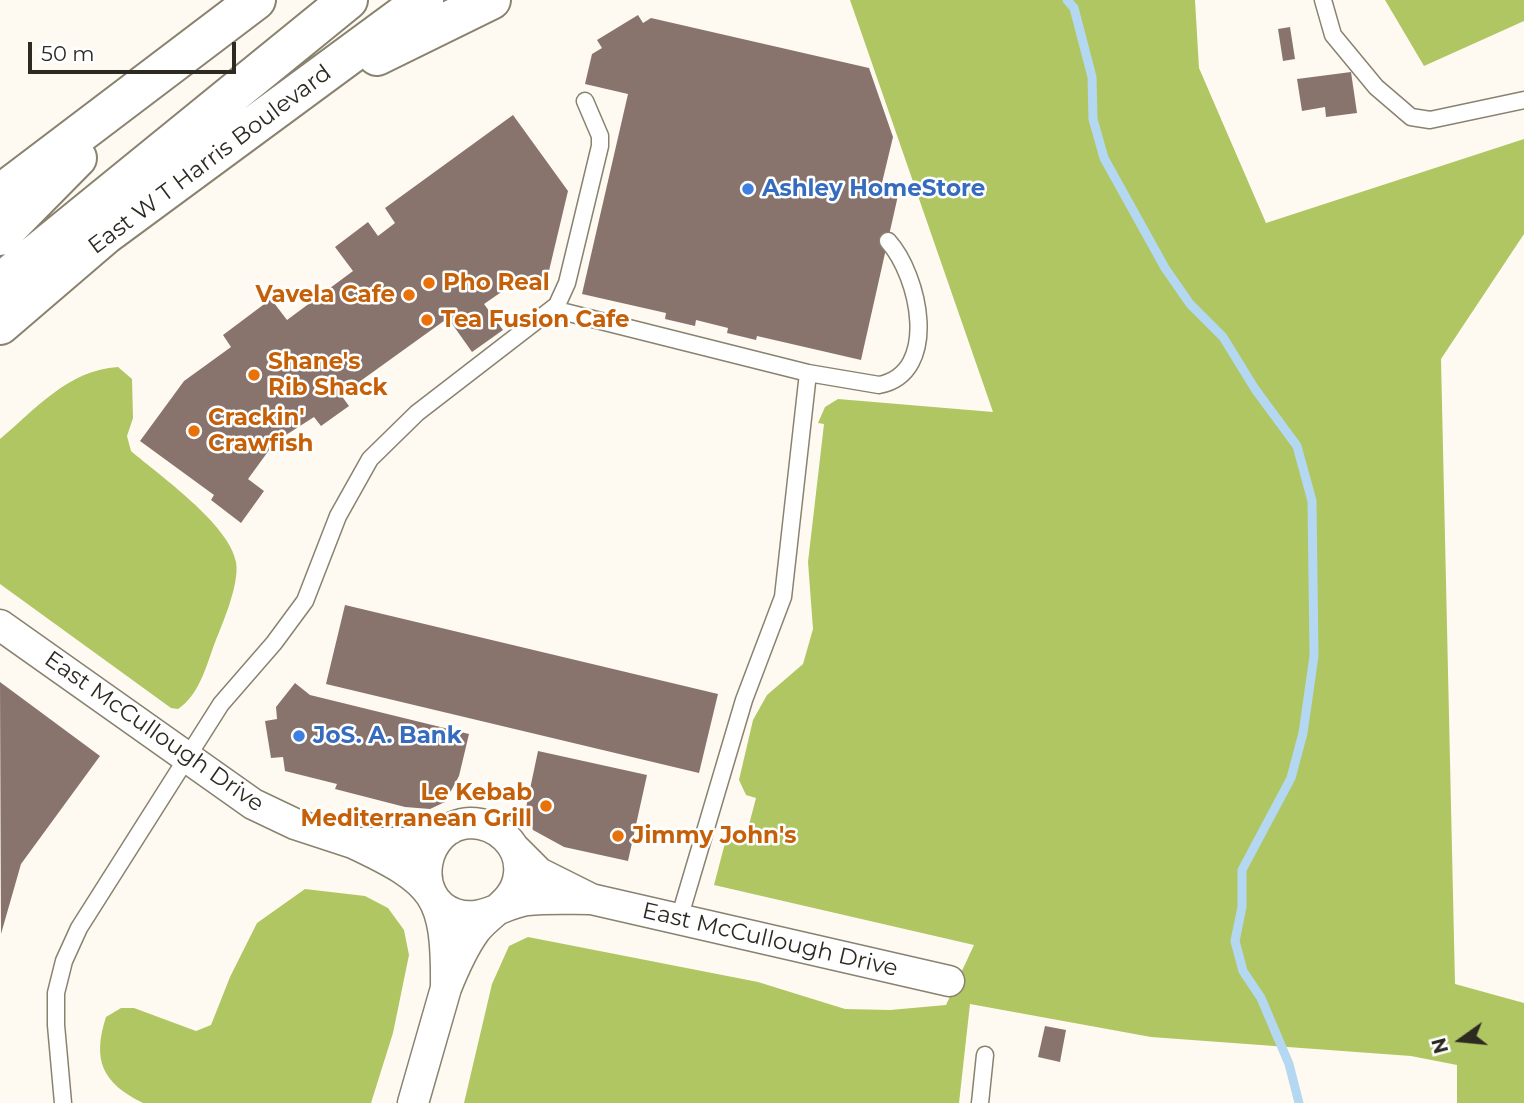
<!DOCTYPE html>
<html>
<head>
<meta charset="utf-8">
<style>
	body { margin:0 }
	#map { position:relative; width:1524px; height:1103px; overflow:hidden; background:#fefaf2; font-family:Montserrat,sans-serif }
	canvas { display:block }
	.north { position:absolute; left:1426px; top:1005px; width:70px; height:70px; -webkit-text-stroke:5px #fff; paint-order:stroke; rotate:255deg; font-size:19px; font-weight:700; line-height:28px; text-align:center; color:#2d2a22 }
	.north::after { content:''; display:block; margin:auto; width:24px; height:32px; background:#2d2a22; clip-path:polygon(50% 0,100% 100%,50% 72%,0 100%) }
	.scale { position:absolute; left:28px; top:42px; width:208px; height:32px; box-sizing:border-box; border:4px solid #2d2a22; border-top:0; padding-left:9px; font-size:21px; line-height:24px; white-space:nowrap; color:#2d2a22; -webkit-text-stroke:5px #fff; paint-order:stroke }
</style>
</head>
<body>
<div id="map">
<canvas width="1524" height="1103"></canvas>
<div class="north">N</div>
<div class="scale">50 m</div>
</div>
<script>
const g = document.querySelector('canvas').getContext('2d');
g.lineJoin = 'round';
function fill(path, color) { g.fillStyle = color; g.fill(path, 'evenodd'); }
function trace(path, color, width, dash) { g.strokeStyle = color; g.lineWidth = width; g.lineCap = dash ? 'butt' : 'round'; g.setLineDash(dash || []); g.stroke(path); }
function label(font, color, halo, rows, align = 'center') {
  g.font = font + ' Montserrat,sans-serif'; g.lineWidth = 5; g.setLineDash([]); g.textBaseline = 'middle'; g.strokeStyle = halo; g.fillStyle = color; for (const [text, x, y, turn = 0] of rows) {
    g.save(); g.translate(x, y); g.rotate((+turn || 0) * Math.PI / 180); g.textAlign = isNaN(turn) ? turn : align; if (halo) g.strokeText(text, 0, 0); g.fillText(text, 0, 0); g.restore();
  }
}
fill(new Path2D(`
	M850 0H1195L1199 68 1266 223 1524 139V234L1441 359 1455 984 1524 1003V1103H1457V1065L1411 1056 1151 1037 970 1004 959 1103H464L492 984 509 946 528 937 758 982 845 1009 890 1010 946 1005 974 945 714 885 725 843 729 840 744 844 756 798 746 795 739 780 753 720 767 695 803 664 813 629 808 562 824 424 818 423 825 407 838 399 993 412Z
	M1385 0H1524V21L1424 66Z
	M118 367 132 379 133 418 127 436 131 451C160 476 229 524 236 562 240 584 222 624 214 645 206 667 199 695 178 709L171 708 0 584V439C36 409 68 370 118 367Z
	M305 889 365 896 388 908 404 930 409 955 393 1033 371 1103H143C102 1083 92 1060 106 1017L121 1008H134L196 1031 211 1025 230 977 257 923Z`), '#b0c662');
trace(new Path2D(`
	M1067 0 1074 8 1092 77 1093 119 1104 158 1165 268 1190 304 1223 337 1255 389 1297 446 1312 501 1314 656 1303 733 1291 778 1242 870V907L1235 941 1243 971 1261 998 1289 1064 1299 1103`), '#b4d8f1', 9);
fill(new Path2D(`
	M638 15 643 23 651 18 869 68 893 137 881 187 899 191 861 360 757 336 756 340 727 333 728 328 696 320 695 326 665 319 666 313 582 294 628 94 585 84 592 54 602 48 597 40Z
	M1290 27 1295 59 1283 61 1278 29Z
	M1351 72 1357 113 1326 117 1325 107 1302 111 1297 79Z
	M513 115 568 191 548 275 532 284H513L484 304 503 330 472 352 448 318 341 395 349 406 321 426 314 417 275 442 248 479 264 491 241 523 211 500 214 495 140 441 184 381 231 347 223 335 271 299 287 320 353 271 335 247 368 222 378 236 395 223 385 208Z
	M345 605 718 694 699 773 326 684Z
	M0 682 100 756 21 864 1 934Z
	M295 683 310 695 469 734 459 776 445 802 430 809 405 807 335 789 337 784 285 771 283 757 271 758 265 721 277 719 276 707Z
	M538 751 647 775 628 861 564 847 533 830 526 808Z
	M1045 1026 1066 1030 1060 1062 1038 1057Z`), '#89746d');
const service = new Path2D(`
	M1323 0 1333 35 1376 87 1411 117 1430 120 1524 100
	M553 309 808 373 783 597 744 700 679 919
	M808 373 879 385C941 373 919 275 888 241
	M63 1103 56 1025V993L64 961 79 928 221 704 274 643 305 601 338 516 370 459 417 413 557 305 567 283 600 146V136L585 101
	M980 1103 985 1055`);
const minor = new Path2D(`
	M0 625 253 804 295 824 353 843
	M450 829 411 843H353C436 882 447 895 446 988 454 968 462 949 475 931 490 911 516 903 519 874 522 846 498 823 470 823 422 825 409 898 455 914 482 923 501 904 527 900 548 898 569 899 591 899L539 873 513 847
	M591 899 949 981
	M413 1103 446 988`);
const primary = new Path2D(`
	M377 56 491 0
	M0 194 256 0
	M0 236 77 158
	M0 283 348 0
	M0 325 105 235 424 0`);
trace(service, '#89826f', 19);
trace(minor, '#89826f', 33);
trace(primary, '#89826f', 42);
trace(service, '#fff', 16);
trace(minor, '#fff', 30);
trace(primary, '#fff', 38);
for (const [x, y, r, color] of [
	[748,189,7,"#3f7fe0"],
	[429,283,7,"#e8710a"],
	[409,295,7,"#e8710a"],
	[427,320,7,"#e8710a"],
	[254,375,7,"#e8710a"],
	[194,431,7,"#e8710a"],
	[299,736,7,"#3f7fe0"],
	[546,806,7,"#e8710a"],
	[618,836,7,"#e8710a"]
]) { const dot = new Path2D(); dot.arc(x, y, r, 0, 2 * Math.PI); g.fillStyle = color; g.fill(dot); trace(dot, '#fff', 2.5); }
label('23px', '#2d2a22', '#fff', [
	["East W T Harris Boulevard",210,160,-37],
	["East McCullough Drive",154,732,35],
	["East McCullough Drive",770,940,13]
]);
label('bold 23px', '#366cbe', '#fff', [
	["Ashley HomeStore",762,189],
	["JoS. A. Bank",313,736]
], 'left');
label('bold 23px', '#c56008', '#fff', [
	["Pho Real",443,283],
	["Vavela Cafe",395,295,"right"],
	["Tea Fusion Cafe",441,320],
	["Shane's",268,362],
	["Rib Shack",268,388],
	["Crackin'",208,418],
	["Crawfish",208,444],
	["Le Kebab",532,793,"right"],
	["Mediterranean Grill",532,819,"right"],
	["Jimmy John's",632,836]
], 'left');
</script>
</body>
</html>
